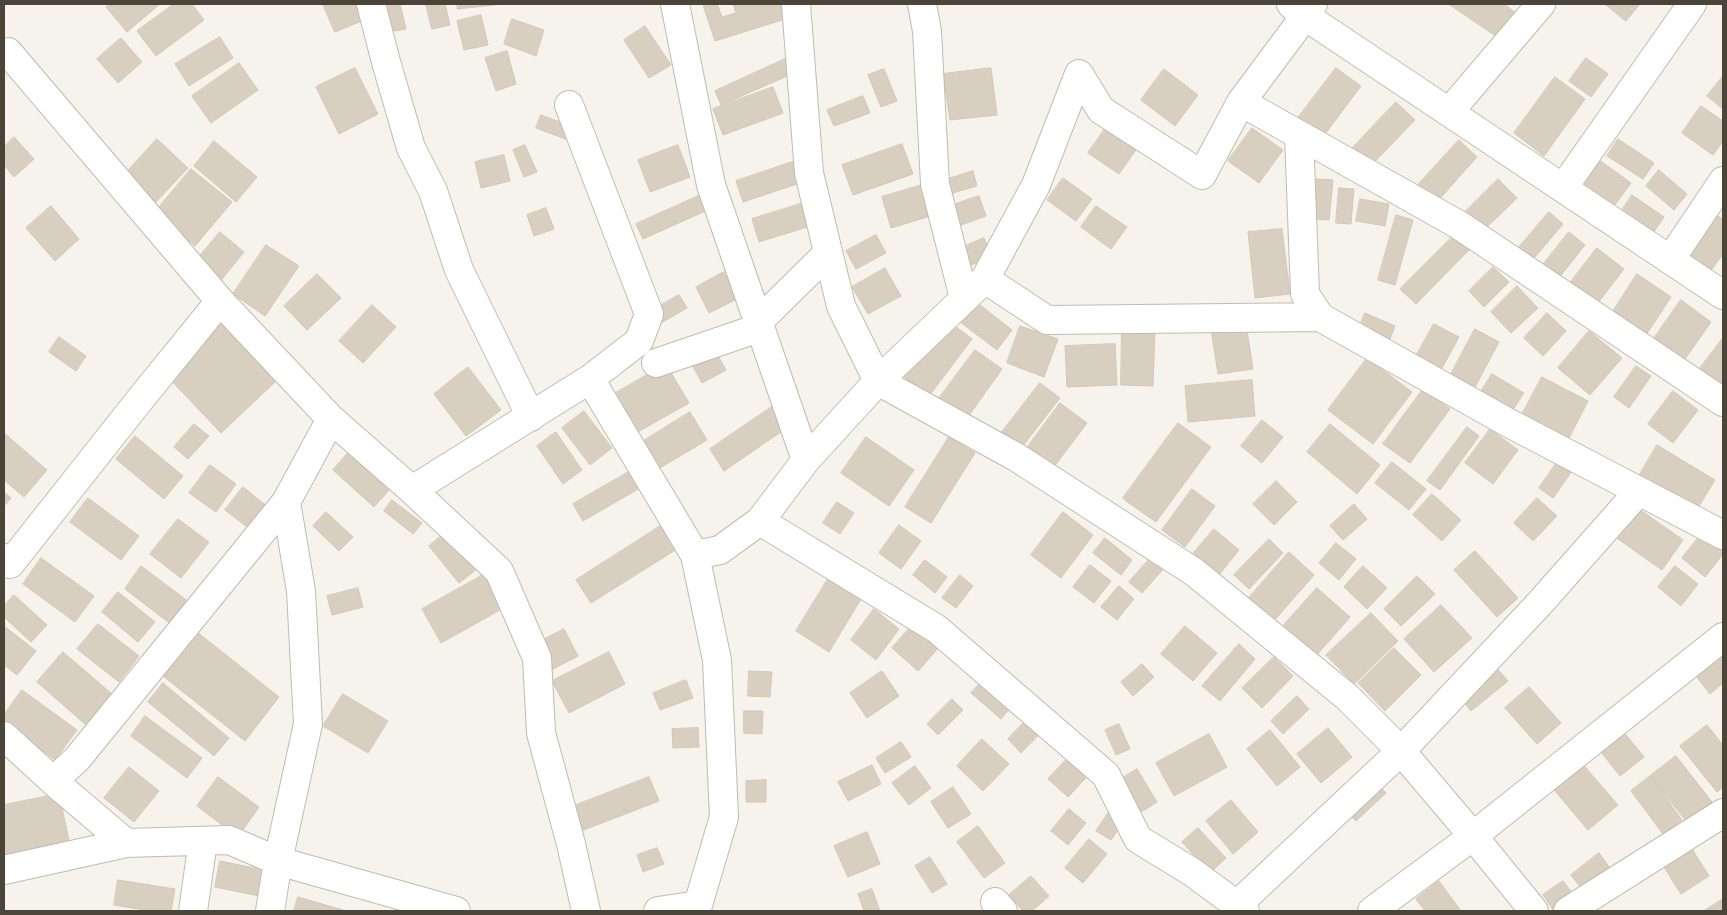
<!DOCTYPE html>
<html>
<head>
<meta charset="utf-8">
<style>
	body { margin:0 }
	#map { position:relative; width:1727px; height:915px; overflow:hidden; background:#f6f3ec; font-family:"PT Sans Narrow",sans-serif }
	canvas { display:block }
	.frame { position:absolute; inset:0; border:5px solid #4b4439; pointer-events:none }
</style>
</head>
<body>
<div id="map">
<canvas width="1727" height="915"></canvas>
<div class="frame"></div>
</div>
<script>
const g = document.querySelector('canvas').getContext('2d');
g.lineJoin = 'round';
function fill(path, color) { g.fillStyle = color; g.fill(path, 'evenodd'); }
function trace(path, color, width, dash) { g.strokeStyle = color; g.lineWidth = width; g.lineCap = dash ? 'butt' : 'round'; g.setLineDash(dash || []); g.stroke(path); }
const building = new Path2D(`
	M111 4H160L127 32 106 7Z
	M174 4H192L204 20 156 56 137 31Z
	M323 4H357L364 20 335 32Z
	M387 4H400L406 29 394 31Z
	M426 4H445L450 25 432 29Z
	M457 4H502L458 9Z
	M707 4H717L722 17 736 13 733 4H794L798 15 715 41 703 5Z
	M1449 4H1504L1516 13 1499 38Z
	M1605 4H1640L1626 21Z
	M481 15 488 45 464 50 457 21Z
	M512 19 544 30 536 56 504 44Z
	M645 26 671 65 649 78 624 40Z
	M220 37 233 58 189 86 175 64Z
	M121 38 142 62 118 83 97 59Z
	M507 51 516 84 496 91 485 58Z
	M1586 58 1608 74 1591 97 1569 81Z
	M785 59 792 74 721 105 715 91Z
	M239 63 258 90 211 123 192 96Z
	M355 68 378 114 339 134 316 87Z
	M991 68 997 115 950 120 943 74Z
	M1336 68 1361 86 1316 146 1291 127Z
	M884 69 897 101 881 107 868 75Z
	M1164 69 1198 95 1175 126 1141 100Z
	M1723 76V109L1707 96Z
	M1555 77 1585 99 1544 156 1514 133Z
	M773 87 783 113 723 135 713 109Z
	M863 96 870 113 834 126 827 110Z
	M1396 102 1415 120 1361 176 1342 159Z
	M1701 106 1723 121V141L1713 155 1682 133Z
	M541 115 573 127 568 140 536 128Z
	M1109 123 1140 144 1119 174 1088 153Z
	M1252 128 1283 150 1259 183 1228 161Z
	M14 137 34 159 14 177 4 165V147Z
	M157 139 188 168 155 203 125 174Z
	M1618 139 1654 163 1643 179 1607 156Z
	M1459 140 1477 157 1435 204 1416 187Z
	M214 141 257 177 236 202 194 166Z
	M902 144 913 174 853 195 842 165Z
	M525 145 537 172 524 177 513 150Z
	M678 145 690 177 650 192 638 160Z
	M504 155 510 181 481 188 475 162Z
	M1595 157 1631 183 1611 210 1575 184Z
	M801 159 809 180 743 202 736 181Z
	M191 169 232 202 195 246 155 212Z
	M1659 170 1687 194 1674 210 1646 186Z
	M973 171 977 186 949 194 945 180Z
	M1063 178 1092 199 1076 221 1047 200Z
	M1317 179 1333 180 1329 220 1314 219Z
	M1498 179 1517 198 1483 231 1465 212Z
	M925 184 934 215 891 228 882 197Z
	M1339 188 1354 189 1351 224 1336 223Z
	M705 193 712 208 643 239 636 224Z
	M1632 195 1664 217 1649 239 1617 218Z
	M979 196 986 216 961 225 953 205Z
	M1360 199 1389 204 1385 226 1356 221Z
	M810 201 817 224 759 242 752 219Z
	M51 206 79 239 55 261 26 228Z
	M1096 206 1127 227 1111 249 1081 227Z
	M546 208 554 229 534 236 527 215Z
	M1549 212 1563 224 1529 264 1515 252Z
	M1716 214 1723 220V254L1709 273 1685 254Z
	M1396 215 1413 220 1395 285 1378 280Z
	M1282 229 1290 294 1255 298 1248 232Z
	M220 232 244 252 218 284 194 263Z
	M1569 232 1585 245 1554 284 1538 271Z
	M876 235 886 253 856 269 846 251Z
	M1454 235 1469 250 1416 304 1400 289Z
	M984 238 992 256 969 266 961 248Z
	M266 245 299 266 265 316 233 294Z
	M1597 248 1624 269 1594 308 1567 287Z
	M1493 267 1509 282 1484 307 1469 291Z
	M885 268 901 296 868 314 852 287Z
	M724 272 737 299 709 313 696 287Z
	M317 274 341 298 307 330 284 306Z
	M1637 274 1671 297 1644 338 1610 316Z
	M1517 286 1538 308 1511 333 1491 312Z
	M679 295 687 308 661 323 653 310Z
	M971 298 1012 330 997 350 955 318Z
	M1681 300 1711 322 1680 366 1650 344Z
	M372 305 396 327 363 363 339 341Z
	M1365 313 1395 326 1388 344 1358 331Z
	M1547 313 1566 331 1543 356 1524 338Z
	M946 319 972 339 929 396 903 376Z
	M220 323 275 382 221 433 166 375Z
	M1246 324 1253 369 1218 374 1211 329Z
	M1434 324 1459 337 1441 370 1416 356Z
	M1020 326 1058 339 1044 377 1007 363Z
	M1475 329 1499 342 1475 387 1451 374Z
	M1122 330 1155 331 1153 386 1121 385Z
	M1589 331 1622 358 1590 395 1558 368Z
	M59 337 86 356 76 371 49 352Z
	M1723 338V392L1697 372Z
	M1115 344 1117 385 1067 387 1065 346Z
	M715 350 726 370 702 383 691 363Z
	M975 350 1002 369 965 421 937 401Z
	M1367 358 1412 392 1373 444 1328 410Z
	M666 364 689 403 636 433 614 394Z
	M1636 366 1651 376 1629 408 1614 397Z
	M468 367 501 410 466 436 434 394Z
	M1492 374 1524 393 1512 411 1481 392Z
	M1542 377 1588 401 1566 444 1519 420Z
	M1252 380 1255 416 1188 422 1185 386Z
	M1040 383 1060 398 1022 447 1002 432Z
	M1423 389 1450 409 1410 463 1383 444Z
	M1673 391 1698 410 1673 443 1648 424Z
	M1060 403 1087 423 1050 472 1024 452Z
	M773 406 788 427 724 471 710 449Z
	M584 411 612 448 590 465 562 428Z
	M690 412 707 440 653 472 637 445Z
	M1262 420 1283 437 1262 463 1241 446Z
	M1178 423 1211 447 1156 522 1126 501 1123 498Z
	M194 424 209 436 188 459 174 447Z
	M1330 424 1380 465 1357 494 1307 452Z
	M1467 427 1479 436 1440 490 1427 481Z
	M1490 429 1518 450 1493 484 1465 463Z
	M556 432 582 470 563 484 537 446Z
	M4 433 47 470 24 497 4 480Z
	M135 436 183 476 164 499 116 459Z
	M866 437 914 470 889 506 841 473Z
	M949 437 975 453 931 523 905 507Z
	M356 444 397 481 374 507 333 470Z
	M1657 445 1715 480 1696 511 1639 476Z
	M1558 461 1572 471 1553 498 1539 488Z
	M1392 462 1426 489 1409 510 1375 483Z
	M210 465 236 484 216 512 189 493Z
	M630 471 640 488 583 521 573 504Z
	M1276 481 1297 502 1274 525 1253 504Z
	M243 487 269 508 251 530 225 510Z
	M1192 489 1215 506 1185 547 1162 530Z
	M4 492 11 498 4 506Z
	M1432 494 1461 520 1442 541 1413 515Z
	M88 498 139 536 121 560 70 522Z
	M1537 498 1557 516 1533 541 1514 523Z
	M392 500 422 523 413 534 384 511Z
	M837 502 854 513 840 534 823 523Z
	M1354 504 1367 519 1343 540 1330 526Z
	M1639 509 1683 540 1662 570 1618 539Z
	M326 512 353 537 339 551 313 526Z
	M1063 512 1093 535 1061 578 1031 555Z
	M178 519 209 542 181 578 150 554Z
	M662 525 677 549 591 603 576 580Z
	M899 525 921 541 901 569 879 553Z
	M1214 529 1239 550 1218 576 1192 555Z
	M446 532 477 569 459 583 429 546Z
	M1703 532 1723 549V554L1705 577 1682 558Z
	M1105 538 1132 560 1121 575 1093 553Z
	M1269 539 1283 553 1249 589 1234 575Z
	M1336 543 1356 559 1339 580 1319 563Z
	M1475 551 1518 598 1497 617 1454 570Z
	M1289 552 1314 575 1272 623 1247 600Z
	M1152 556 1165 567 1142 593 1129 582Z
	M41 558 94 596 75 622 23 584Z
	M925 560 947 577 935 593 913 575Z
	M1090 565 1111 581 1094 603 1073 587Z
	M141 566 189 602 172 625 125 589Z
	M1363 566 1387 588 1367 609 1344 587Z
	M1675 566 1698 584 1681 606 1658 587Z
	M490 571 509 605 441 643 422 609Z
	M831 574 864 594 829 652 796 631Z
	M960 575 973 586 956 608 942 598Z
	M1417 576 1435 594 1401 626 1384 609Z
	M1119 586 1134 599 1117 620 1101 607Z
	M358 588 363 607 332 615 327 596Z
	M1317 588 1350 617 1316 656 1283 626Z
	M118 592 155 622 138 642 102 612Z
	M14 595 47 625 31 642 4 617V606Z
	M1441 605 1472 638 1434 672 1404 639Z
	M874 609 899 629 876 660 851 640Z
	M1371 613 1398 641 1354 684 1326 655Z
	M922 614 948 637 918 671 892 648Z
	M98 624 139 656 119 682 77 649Z
	M1723 625V683L1710 694 1682 658Z
	M4 626 36 651 17 675 4 665Z
	M1185 626 1217 653 1193 681 1161 654Z
	M564 629 578 656 551 670 537 643Z
	M197 632 279 697 245 741 163 676Z
	M1239 644 1255 659 1220 701 1202 686Z
	M1394 648 1421 675 1385 711 1358 683Z
	M63 652 112 694 86 725 37 682Z
	M609 652 625 684 569 713 552 681Z
	M1274 657 1293 676 1262 708 1242 688Z
	M1489 659 1508 681 1471 711 1453 688Z
	M1142 664 1154 677 1133 696 1121 682Z
	M749 671 772 672 770 697 748 696Z
	M882 671 899 696 867 718 850 693Z
	M686 680 693 698 660 710 653 693Z
	M983 680 1012 706 1001 719 971 693Z
	M163 683 229 738 214 756 148 702Z
	M1529 687 1561 723 1537 744 1505 708Z
	M22 690 77 730 55 760 4 722V715Z
	M343 694 388 721 368 753 323 726Z
	M1297 696 1309 709 1283 734 1271 721Z
	M952 699 963 710 938 735 927 724Z
	M1041 705 1055 718 1021 753 1008 739Z
	M744 711H763L762 734 744 733Z
	M145 716 202 758 187 778 131 736Z
	M1119 724 1130 749 1116 755 1105 730Z
	M1617 724 1644 757 1620 776 1594 743Z
	M1707 725 1723 745V787L1717 792 1680 746Z
	M698 728 699 747 673 748 672 729Z
	M1328 728 1352 757 1321 783 1297 754Z
	M1270 730 1300 767 1277 786 1247 749Z
	M1209 734 1227 767 1174 796 1156 763Z
	M982 739 1009 764 983 791 957 766Z
	M901 742 911 757 885 773 876 758Z
	M1078 747 1098 765 1068 797 1048 779Z
	M1676 756 1712 802 1687 822 1650 776Z
	M1579 760 1618 805 1588 830 1550 785Z
	M872 765 881 784 848 801 838 782Z
	M915 766 931 788 909 805 892 783Z
	M129 767 159 791 134 822 104 798Z
	M1137 769 1157 802 1135 816 1115 783Z
	M1366 772 1386 793 1356 821 1336 801Z
	M1650 776 1682 820 1663 834 1631 791Z
	M218 777 259 807 238 837 197 806Z
	M649 777 659 801 581 831 571 807Z
	M766 780V802H746V781Z
	M953 787 971 814 948 828 931 802Z
	M59 794 70 845 4 859V805Z
	M1231 800 1258 832 1233 854 1206 821Z
	M1069 809 1086 823 1068 845 1051 831Z
	M1111 809 1125 819 1111 840 1096 831Z
	M978 826 1005 863 984 878 957 842Z
	M1198 828 1226 858 1210 873 1182 842Z
	M867 832 880 864 848 877 834 846Z
	M1089 839 1107 854 1083 883 1065 868Z
	M657 848 664 864 643 872 637 855Z
	M1692 849 1709 876 1681 894 1664 867Z
	M1599 853 1613 872 1586 894 1571 875Z
	M930 857 947 884 932 893 915 866Z
	M220 861 269 871 264 897 215 887Z
	M1031 876 1049 896 1032 911H1023L1009 895Z
	M118 880 175 889 171 911H151L114 905Z
	M1439 881 1461 911H1425L1416 899Z
	M1563 881 1576 898 1559 911H1554L1543 895Z
	M872 889 880 911H864L858 894Z
	M298 897 343 910V911H294Z
	M1723 899V911H1704Z`);
fill(building, '#d8cfc1');
trace(building, '#d3c7b4', 1);
const minor = new Path2D(`
	M371 4 386 62 411 148 433 191 459 270 531 417
	M675 4 711 185 806 460
	M796 4 809 173 841 306 878 381 1016 457 1194 572 1347 697 1401 751 1473 836 1723 637
	M922 4 927 31 935 184 964 298
	M1313 4 1305 16 1723 295
	M8 52 220 301 331 419 412 490 499 571 537 658 541 733 571 844 586 911
	M1241 102 1459 225 1723 402
	M569 105 649 314 639 341 590 379
	M1449 112 1541 4
	M1299 135 1305 294 1320 317 1507 422 1723 535
	M1563 188 1692 4
	M1670 260 1723 181
	M985 279 1047 320 1320 317
	M656 363 753 330 761 319 828 253
	M331 419 286 502 301 591 308 724 278 861 456 911
	M412 490 590 379 695 555
	M760 521 937 629 1106 775 1138 839 1192 872 1245 911
	M4 558 10 564 142 397 220 301
	M4 736 53 781
	M4 870 126 843
	M995 902 1003 911
	M1237 905 1401 751 1540 603 1639 491
	M193 911 203 841
	M270 911 278 861 229 840 126 843 53 781 77 759 286 502
	M658 911 698 905 724 817 717 660 695 555 720 550 760 521 806 460 878 381 985 279 1036 185 1079 74 1101 110 1202 175 1241 102 1305 16 1291 4
	M1372 911 1473 836 1534 911
	M1568 911 1723 813`);
trace(minor, '#c2bbae', 30);
trace(minor, '#fff', 28);
</script>
</body>
</html>
